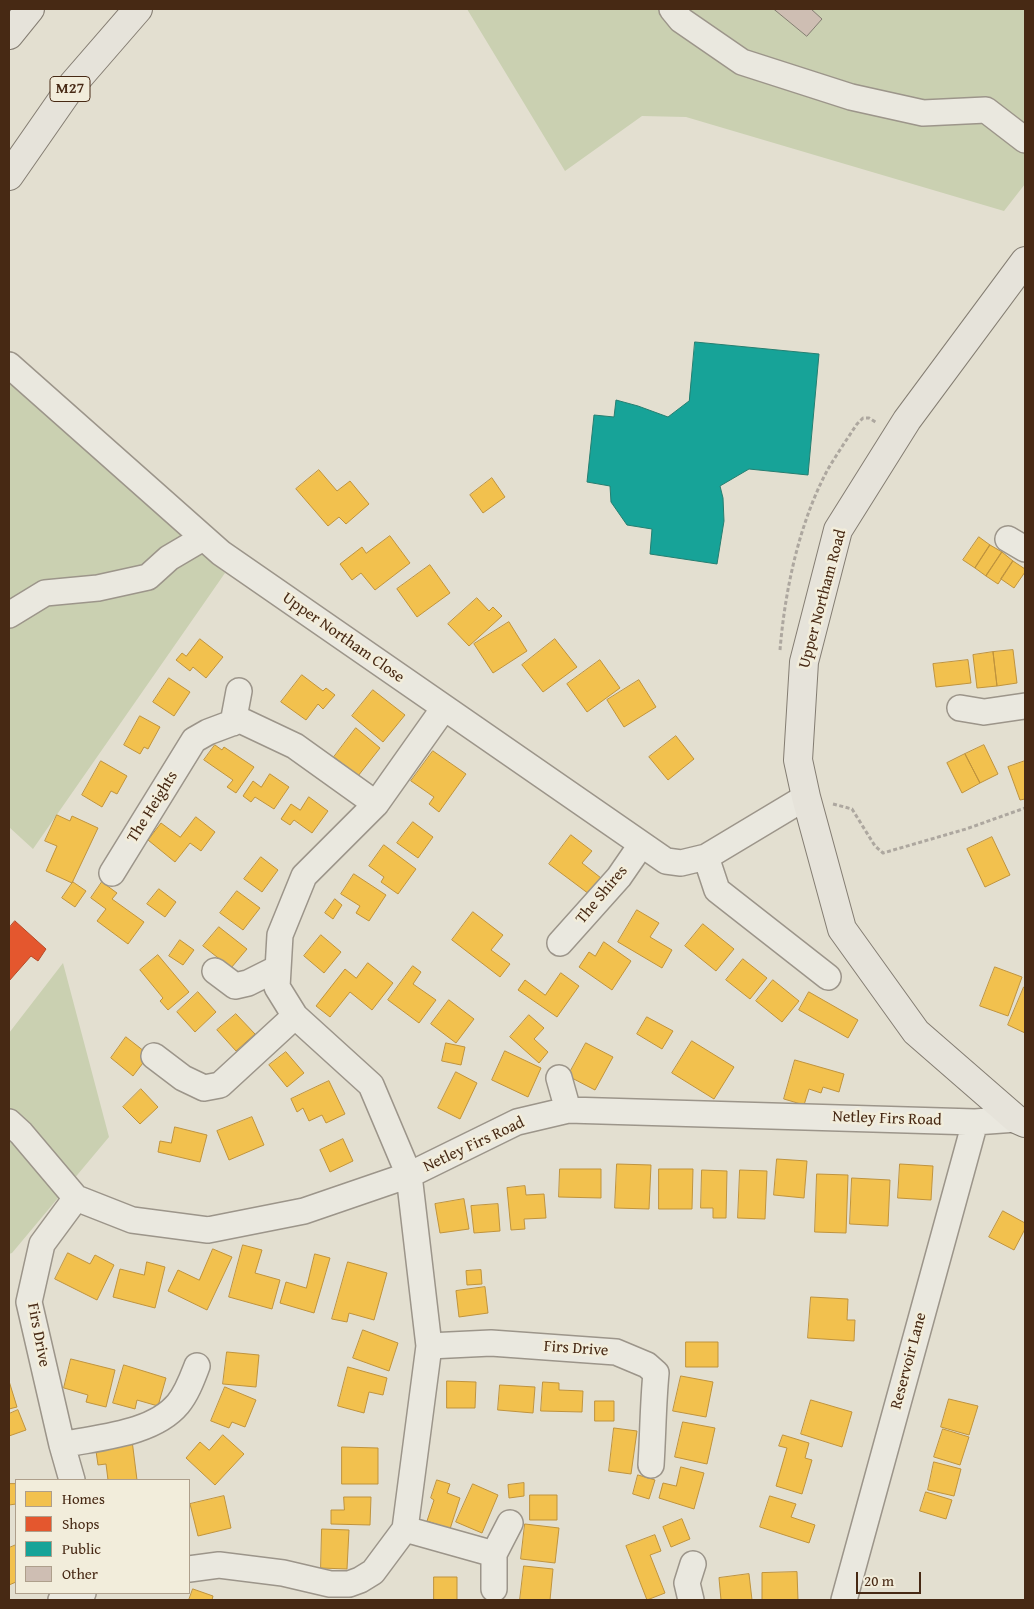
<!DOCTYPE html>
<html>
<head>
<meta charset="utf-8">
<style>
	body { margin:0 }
	#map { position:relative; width:1034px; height:1609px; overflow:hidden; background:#e3dfd0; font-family:"Gentium Book Plus",serif }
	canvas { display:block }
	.frame { position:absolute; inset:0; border:10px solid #472914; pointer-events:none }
	.legend { position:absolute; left:15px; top:1479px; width:175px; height:115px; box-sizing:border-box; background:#f2eddb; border:1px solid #ae9f8b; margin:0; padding:6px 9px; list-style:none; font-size:15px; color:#472914 }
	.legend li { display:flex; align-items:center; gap:10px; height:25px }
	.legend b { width:25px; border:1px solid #ae9f8b }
	.scale { position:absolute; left:856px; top:1572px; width:65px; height:22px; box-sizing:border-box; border:2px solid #472914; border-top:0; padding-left:6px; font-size:15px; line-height:18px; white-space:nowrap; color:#472914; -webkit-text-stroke:4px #f2eddb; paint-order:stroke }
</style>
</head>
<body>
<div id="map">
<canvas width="1034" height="1609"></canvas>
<div class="frame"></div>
<ul class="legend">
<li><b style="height:14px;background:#f2c14e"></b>Homes</li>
<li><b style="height:14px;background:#e4572e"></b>Shops</li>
<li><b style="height:14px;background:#17a398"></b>Public</li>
<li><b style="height:14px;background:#cebeb3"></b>Other</li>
</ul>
<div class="scale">20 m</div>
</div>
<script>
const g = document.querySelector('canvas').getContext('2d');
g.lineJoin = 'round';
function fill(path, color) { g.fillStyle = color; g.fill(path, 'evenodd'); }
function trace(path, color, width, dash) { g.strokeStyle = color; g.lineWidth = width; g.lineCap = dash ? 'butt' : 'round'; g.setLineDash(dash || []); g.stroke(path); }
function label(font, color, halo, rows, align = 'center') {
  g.font = font + ' "Gentium Book Plus",serif'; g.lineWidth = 5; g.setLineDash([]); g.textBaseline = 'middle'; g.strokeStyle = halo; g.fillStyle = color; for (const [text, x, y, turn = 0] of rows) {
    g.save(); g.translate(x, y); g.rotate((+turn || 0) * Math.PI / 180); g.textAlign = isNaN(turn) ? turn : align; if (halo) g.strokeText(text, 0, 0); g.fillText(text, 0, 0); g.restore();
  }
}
fill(new Path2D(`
	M467 9H1025V184L1004 211 686 117 642 116 565 171Z
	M9 381 225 573 33 849 9 827Z
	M63 963 109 1137 12 1253 9 1254V1033Z`), '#cad0b1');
const homes = new Path2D(`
	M319 470 337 491 350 481 369 504 346 524 339 517 328 526 296 489Z
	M492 478 505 497 483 513 470 495Z
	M390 536 410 563 375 590 361 573 352 580 340 564 362 547 366 553Z
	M979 537 990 545 975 568 963 560Z
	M990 545 1002 552 986 576 975 568Z
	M1002 552 1013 561 998 584 986 576Z
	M1013 561 1025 569V572L1014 588 1001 579Z
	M430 565 450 593 417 617 397 589Z
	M477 598 489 611 493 607 502 616 469 646 448 624Z
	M509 622 527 651 493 673 474 644Z
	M200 639 223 657 206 678 193 667 190 671 176 660 182 653 186 656Z
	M555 639 577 667 543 692 522 665Z
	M1013 650 1017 683 997 686 993 652Z
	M993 652 997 686 977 688 973 655Z
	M600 660 620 688 587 712 567 684Z
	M968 660 971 683 936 687 933 664Z
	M302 675 323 691 326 688 335 695 323 709 318 704 306 720 281 702Z
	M169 678 190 692 174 716 153 702Z
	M639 680 656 707 624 727 607 700Z
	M373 690 405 715 383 742 352 716Z
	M140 716 160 727 148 749 144 747 140 754 124 745Z
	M356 728 380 748 358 776 334 757Z
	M676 736 694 759 668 780 649 757Z
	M215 745 222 750 224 747 254 767 236 793 227 787 233 780 204 760Z
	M984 745 998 774 980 783 965 754Z
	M433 751 466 774 439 812 429 804 434 797 411 781Z
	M965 754 980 783 962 793 947 763Z
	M101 761 127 776 117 794 111 791 102 807 82 795Z
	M1025 761V799L1020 800 1008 767Z
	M270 774 289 787 274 809 255 797 251 802 243 796 253 781 261 787Z
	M309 797 328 811 312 833 294 820 290 825 281 819 291 804 300 810Z
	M57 815 70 821 72 816 98 828 72 883 46 871 57 846 45 841Z
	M196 817 215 832 201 851 190 843 175 862 148 840 161 823 180 837Z
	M413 822 433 837 418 858 397 843Z
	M571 835 592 851 582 863 601 878 589 894 549 864Z
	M992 837 1010 875 985 887 967 849Z
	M384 845 416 869 398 894 381 882 384 877 369 866Z
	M261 857 278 870 262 892 244 879Z
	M354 874 386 895 369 921 356 913 360 906 341 894Z
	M73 882 86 891 75 907 62 898Z
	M102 882 117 893 112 899 144 922 128 944 97 921 106 909 91 898Z
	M159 889 176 902 165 917 147 904Z
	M237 891 260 908 243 930 220 913Z
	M335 899 342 905 333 919 325 913Z
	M637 910 659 923 650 937 672 950 662 968 618 942Z
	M473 912 503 935 491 950 510 964 500 977 452 940Z
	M703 924 734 949 716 971 685 946Z
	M219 927 247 949 231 968 203 946Z
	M321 935 341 952 324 973 304 956Z
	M180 940 194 950 183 965 169 956Z
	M604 942 631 961 612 990 579 967 589 952 595 956Z
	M158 955 189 992 168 1010 160 1001 163 998 140 970Z
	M743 959 767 978 750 999 726 980Z
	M368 963 393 983 372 1010 350 992 330 1017 316 1006 345 969 356 978Z
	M413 966 421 972 413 984 436 1000 419 1023 388 1000Z
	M995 967 1022 977 1008 1016 980 1006Z
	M561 973 579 986 557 1017 518 990 525 980 545 995Z
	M773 980 799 1001 782 1022 756 1001Z
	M1024 987H1025V1033L1008 1025Z
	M198 992 216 1012 195 1032 177 1012Z
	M809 992 858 1020 848 1038 799 1010Z
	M449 1000 474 1019 456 1043 431 1024Z
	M236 1014 255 1034 236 1051 217 1030Z
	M529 1015 544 1028 534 1039 548 1052 539 1063 510 1037Z
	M647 1017 673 1031 662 1049 637 1034Z
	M126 1037 149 1055 133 1076 111 1058Z
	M692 1041 734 1067 714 1099 672 1073Z
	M446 1043 465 1047 461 1065 442 1061Z
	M586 1043 613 1057 595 1090 568 1076Z
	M505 1051 541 1068 528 1097 492 1080Z
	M286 1052 304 1073 287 1087 269 1065Z
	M795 1060 844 1074 839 1092 823 1087 821 1093 809 1089 804 1105 784 1099Z
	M456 1072 477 1083 460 1119 438 1108Z
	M329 1081 345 1114 326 1123 322 1115 309 1121 303 1108 297 1112 291 1099Z
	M141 1089 158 1107 140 1124 123 1107Z
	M252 1117 264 1145 229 1160 217 1131Z
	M175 1127 207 1135 200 1162 158 1152 160 1141 171 1143Z
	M343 1139 353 1161 330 1172 320 1150Z
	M777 1159 807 1161 804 1198 774 1195Z
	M617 1164 651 1165 649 1209 615 1208Z
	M900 1164 933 1166 931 1200 898 1198Z
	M560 1169H601V1198L559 1197Z
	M659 1169H693L692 1209H659Z
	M702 1170 727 1171 726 1218H713V1208H701Z
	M740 1170 767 1171 765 1219 738 1218Z
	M817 1174 848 1175 846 1233 815 1232Z
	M852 1178 890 1180 888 1226 850 1224Z
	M525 1186 526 1195 544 1194 546 1218 524 1219 525 1229 511 1230 507 1188Z
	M464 1199 469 1229 440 1233 435 1204Z
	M498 1204 500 1231 474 1233 471 1206Z
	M1003 1211 1025 1223V1229L1014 1250 989 1237Z
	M243 1245 262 1250 255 1273 280 1280 272 1309 229 1297Z
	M213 1249 232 1257 207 1310 168 1291 178 1270 199 1280Z
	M68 1253 90 1264 95 1255 114 1265 97 1300 55 1279Z
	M315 1254 330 1258 314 1313 280 1303 286 1282 306 1288Z
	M147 1262 165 1267 155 1308 113 1297 120 1269 144 1275Z
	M348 1262 387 1273 374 1320 349 1313 347 1322 332 1319Z
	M481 1270 482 1284 467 1285 466 1271Z
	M485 1287 488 1313 459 1317 456 1291Z
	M811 1297 848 1299 847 1320H855L854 1341 808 1338Z
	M363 1330 398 1343 389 1371 353 1358Z
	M686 1342H718V1367H686Z
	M227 1352 259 1355 256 1387 223 1384Z
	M71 1359 115 1370 106 1407 86 1402 88 1395 64 1388Z
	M124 1365 166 1378 158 1406 137 1400 135 1409 113 1403Z
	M348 1367 387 1378 383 1395 369 1392 364 1413 338 1406Z
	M681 1376 713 1382 706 1417 673 1411Z
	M9 1381 17 1407 9 1409Z
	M447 1381 476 1382 475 1408H447Z
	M543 1382 559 1383V1390L583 1391 582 1412 541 1411Z
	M500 1385 535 1387 533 1413 498 1410Z
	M225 1387 256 1400 245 1427 232 1422 229 1428 211 1421Z
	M949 1399 978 1406 969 1435 941 1427Z
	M811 1400 852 1412 842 1447 801 1434Z
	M595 1401H614V1421H595Z
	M18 1410 26 1430 9 1436V1414Z
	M683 1422 715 1428 707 1464 675 1457Z
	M614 1428 637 1431 631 1474 609 1471Z
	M943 1429 969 1437 960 1465 934 1457Z
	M223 1435 244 1454 215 1485 186 1458 200 1442 209 1450Z
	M783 1435 809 1443 805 1458 812 1460 802 1494 776 1486 787 1448 779 1446Z
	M132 1440 137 1480H108L106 1464 98 1465 95 1444Z
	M342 1447 378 1448V1484H342Z
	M934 1462 961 1469 954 1496 928 1490Z
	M681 1467 704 1473 694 1509 659 1498 663 1483 676 1486Z
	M638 1475 655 1480 649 1499 633 1494Z
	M437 1480 450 1484 447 1493 460 1498 450 1529 427 1521 434 1500 431 1498Z
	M524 1483V1496L509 1498 508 1485Z
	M16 1484V1504L9 1505V1484Z
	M473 1484 498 1495 482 1533 456 1522Z
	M926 1492 952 1500 946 1519 920 1511Z
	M530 1495H557V1520H530Z
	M224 1496 231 1528 198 1536 190 1504Z
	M770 1496 796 1504 791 1517 815 1525 809 1543 760 1527Z
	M344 1497H371L370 1525 331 1524V1510H344Z
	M682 1519 690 1539 671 1547 663 1527Z
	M525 1524 559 1528 555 1563 521 1559Z
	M322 1529 349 1530 347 1569 321 1568Z
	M655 1535 661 1551 650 1555 665 1593 647 1600 626 1546Z
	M16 1545V1582L9 1585V1548Z
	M524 1566 553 1569 550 1600H520Z
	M797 1572 798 1600H762V1573Z
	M749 1574 752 1600H721L719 1578Z
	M434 1577H457V1600H434Z
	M193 1589 213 1596 212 1600H189Z`);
fill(homes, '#f2c14e');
trace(homes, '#bf933d', 1);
const shops = new Path2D(`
	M15 921 46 949 38 961 31 956 9 981V928Z`);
fill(shops, '#e4572e');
trace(shops, '#b54926', 1);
const public = new Path2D(`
	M695 342 819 354 808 475 749 469 720 486 723 498 724 521 717 564 650 554 652 529 627 525 611 502 610 486 587 482 594 415 614 417 616 400 638 406 668 417 689 401Z`);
fill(public, '#17a398');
trace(public, '#257e70', 1);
const building = new Path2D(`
	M774 9H811L822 19 807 36Z`);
fill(building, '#cebeb3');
trace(building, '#847d72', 1);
const minor = new Path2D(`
	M672 9 681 20 742 62 851 97 923 113 986 110 1025 140
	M9 365 221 553 666 861 681 863 706 857 806 797
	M1008 539 1025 549
	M9 615 45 593 98 588 148 577 169 558 203 538
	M960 708 984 712 1025 706
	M233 723 239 691
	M706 857 717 890 828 977
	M112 873 194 740 208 732 240 720 295 746 376 804
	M560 943 619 877 641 845
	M215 971 235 986 248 983 278 968
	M154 1056 183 1078 204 1088 220 1085 295 1016
	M559 1078 568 1110
	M9 1122 21 1133 76 1198 132 1220 208 1230 304 1211 409 1175 517 1122 568 1110 975 1122 1016 1119
	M429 1346 491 1343 616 1352 647 1365 656 1373C653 1404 653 1434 651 1465
	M62 1445C99 1437 153 1434 178 1404 187 1393 192 1379 197 1366
	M72 1480 62 1445 29 1302 42 1244 76 1198
	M405 1529 494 1554
	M189 1569 219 1565 283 1573 330 1584H349L360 1580 373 1572 405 1529 429 1346 409 1175 371 1085 295 1016 277 987 280 935 304 876 376 804 444 708
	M494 1589V1554L510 1523
	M61 1600 83 1593
	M691 1600 687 1583 693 1564
	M844 1600 975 1122`);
const major = new Path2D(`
	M1025 261 907 420 838 530 804 662 798 760 806 797 842 929 916 1032 1016 1119 1025 1123`);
const highway = new Path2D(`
	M9 35 30 9
	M9 176 73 84 138 9`);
trace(minor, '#9c958a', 28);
trace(major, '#847d72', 30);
trace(highway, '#847d72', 30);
trace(new Path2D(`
	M780 650C785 590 799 523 828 469 837 454 847 439 857 424L863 418H869L877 423
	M833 804 852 809 875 846 883 853 966 829 1025 808`), '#ada79f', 3, [4, 2.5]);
trace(minor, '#eae8df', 25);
trace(major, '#e6e3da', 28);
trace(highway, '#e6e3da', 28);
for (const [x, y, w] of [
	[70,89,40]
]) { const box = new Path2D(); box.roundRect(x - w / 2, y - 12.5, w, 25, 4); g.fillStyle = '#f2eddb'; g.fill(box); trace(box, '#472914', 1); }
label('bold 15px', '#472914', null, [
	["M27",70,89]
]);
label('16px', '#472914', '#f2eddb', [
	["Upper Northam Road",823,599,-75],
	["Upper Northam Close",343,638,35],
	["The Heights",153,807,-58],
	["The Shires",602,895,-50],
	["Netley Firs Road",887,1119,2],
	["Netley Firs Road",474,1145,-25],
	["Firs Drive",38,1335,79],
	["Firs Drive",576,1349,4],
	["Reservoir Lane",909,1361,-75]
]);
</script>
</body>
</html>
